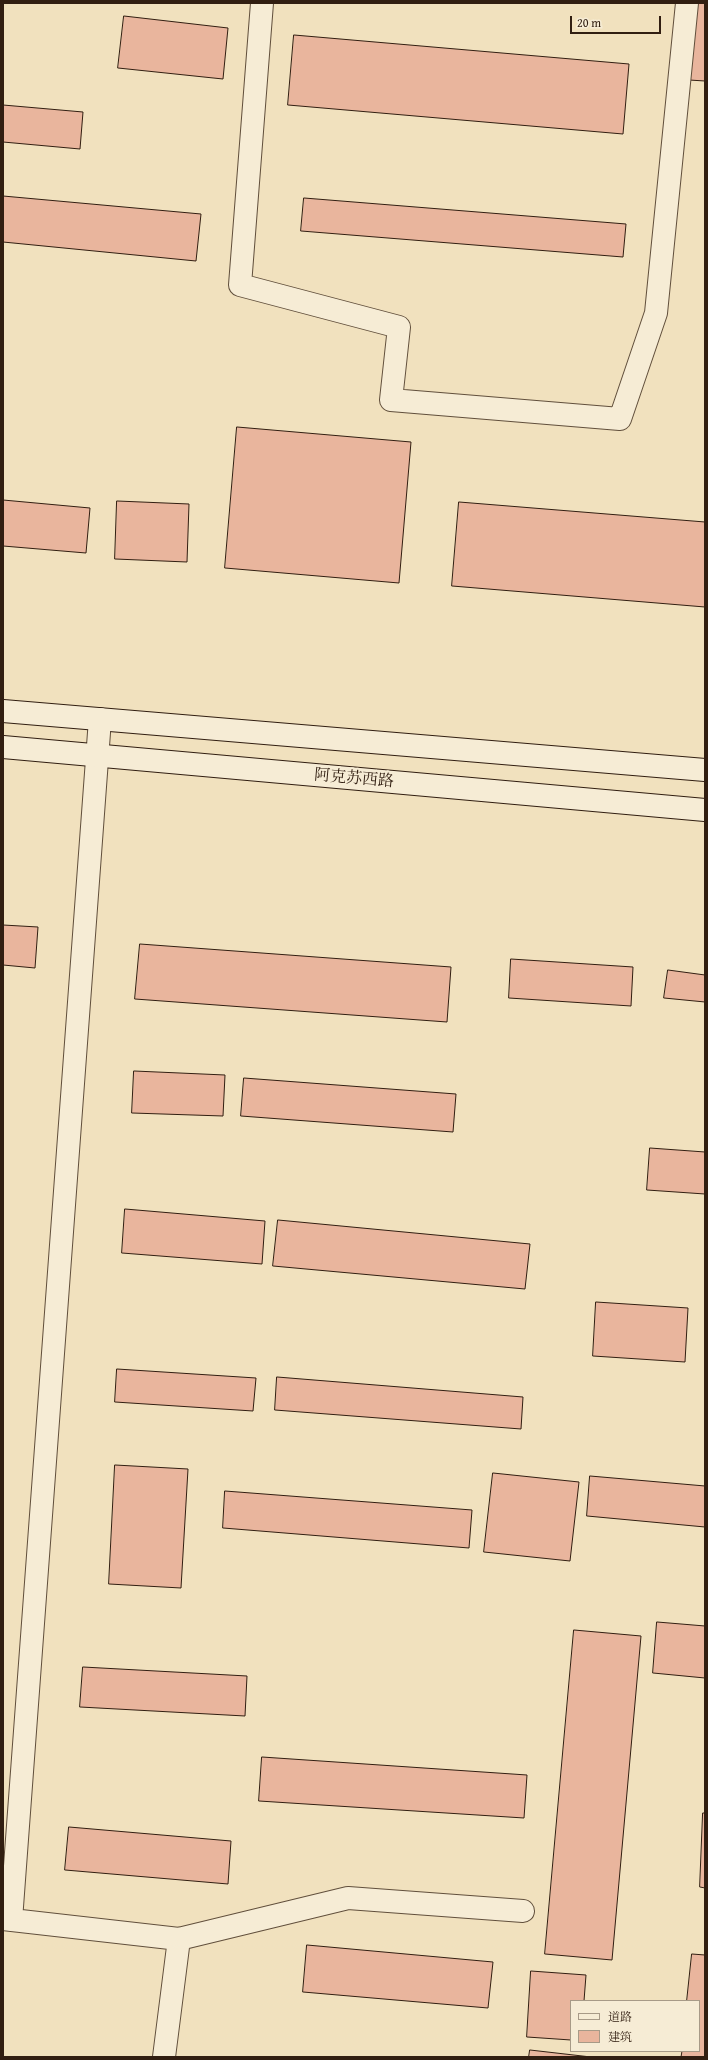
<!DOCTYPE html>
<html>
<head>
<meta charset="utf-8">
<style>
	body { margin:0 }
	#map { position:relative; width:708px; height:2060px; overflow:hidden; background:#f1e1be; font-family:"Gentium Book Plus","Noto Serif SC",serif }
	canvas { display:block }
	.frame { position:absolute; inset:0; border:4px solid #311e11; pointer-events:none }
	.legend { position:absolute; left:570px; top:2000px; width:130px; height:52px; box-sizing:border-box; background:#f6ecd5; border:1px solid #a79a87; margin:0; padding:5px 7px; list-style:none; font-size:12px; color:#311e11 }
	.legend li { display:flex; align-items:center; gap:8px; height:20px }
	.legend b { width:20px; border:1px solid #a79a87 }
	.scale { position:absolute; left:570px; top:16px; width:91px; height:18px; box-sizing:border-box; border:2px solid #311e11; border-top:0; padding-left:5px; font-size:12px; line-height:14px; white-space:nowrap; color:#311e11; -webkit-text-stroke:3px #f6ecd5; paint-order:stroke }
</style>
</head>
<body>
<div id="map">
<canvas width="708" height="2060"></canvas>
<div class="frame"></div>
<ul class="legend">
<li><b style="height:5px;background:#f6ecd5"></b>道路</li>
<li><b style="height:11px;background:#e9b59d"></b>建筑</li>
</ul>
<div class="scale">20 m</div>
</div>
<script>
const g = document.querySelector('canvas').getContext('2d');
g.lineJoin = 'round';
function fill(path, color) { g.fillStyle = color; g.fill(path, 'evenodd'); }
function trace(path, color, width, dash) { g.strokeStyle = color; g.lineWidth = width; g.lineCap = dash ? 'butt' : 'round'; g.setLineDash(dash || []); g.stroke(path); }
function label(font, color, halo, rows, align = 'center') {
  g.font = font + ' "Gentium Book Plus","Noto Serif SC",serif'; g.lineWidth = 4; g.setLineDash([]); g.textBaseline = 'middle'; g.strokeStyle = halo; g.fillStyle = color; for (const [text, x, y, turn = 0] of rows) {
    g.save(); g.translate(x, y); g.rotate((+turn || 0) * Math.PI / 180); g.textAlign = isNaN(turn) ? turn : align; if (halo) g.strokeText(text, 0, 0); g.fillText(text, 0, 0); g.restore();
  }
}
const building = new Path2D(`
	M694 3H705V81L689 80Z
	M124 16 228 28 223 79 118 68Z
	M294 35 629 64 623 134 288 105Z
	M3 105 83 112 80 149 3 142Z
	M3 196 201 214 196 261 3 242Z
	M304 198 626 224 623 257 301 231Z
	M237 427 411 442 399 583 225 568Z
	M3 500 90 508 86 553 3 546Z
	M117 501 189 504 187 562 115 559Z
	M459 502 705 522V607L452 586Z
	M3 925 38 927 35 968 3 965Z
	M140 944 451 967 447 1022 135 999Z
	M511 959 633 967 631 1006 509 998Z
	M668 970 705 975V1002L664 998Z
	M134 1071 225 1075 223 1116 132 1113Z
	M244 1078 456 1094 453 1132 241 1116Z
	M650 1148 705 1152V1194L647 1190Z
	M125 1209 265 1221 262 1264 122 1253Z
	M278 1220 530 1244 525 1289 273 1266Z
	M596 1302 688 1308 685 1362 593 1356Z
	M117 1369 256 1378 253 1411 115 1402Z
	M277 1377 523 1397 521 1429 275 1410Z
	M115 1465 188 1469 181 1588 109 1584Z
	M493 1473 579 1482 570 1561 484 1552Z
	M590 1476 705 1486V1527L587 1516Z
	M225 1491 472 1510 469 1548 223 1528Z
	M657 1622 705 1626V1678L653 1673Z
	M574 1630 641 1636 612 1960 545 1954Z
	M83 1667 247 1676 245 1716 80 1707Z
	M262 1757 527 1775 524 1818 259 1801Z
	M703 1813H705V1888L700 1887Z
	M69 1827 231 1841 228 1884 65 1870Z
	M307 1945 493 1962 488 2008 303 1992Z
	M692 1954 705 1955V2057H681L682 2051H699V2001H687Z
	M531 1971 586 1975 584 2001H571V2040L527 2037Z
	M530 2050 591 2057H529Z`);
fill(building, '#e9b59d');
trace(building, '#311e11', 1);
const street = new Path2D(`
	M262 3 240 285 399 327 391 400 620 419 656 313 687 3
	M3 1919 179 1939 348 1898 523 1911
	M11 1920 100 719
	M164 2057 179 1939`);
const secondary = new Path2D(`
	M3 711 705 770
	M3 747 705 810`);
trace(street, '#614f3c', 24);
trace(secondary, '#311e11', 24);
trace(street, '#f6ecd5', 22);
trace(secondary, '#f6ecd5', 22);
label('16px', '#311e11', '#f6ecd5', [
	["阿克苏西路",354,779,5]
]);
</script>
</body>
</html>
